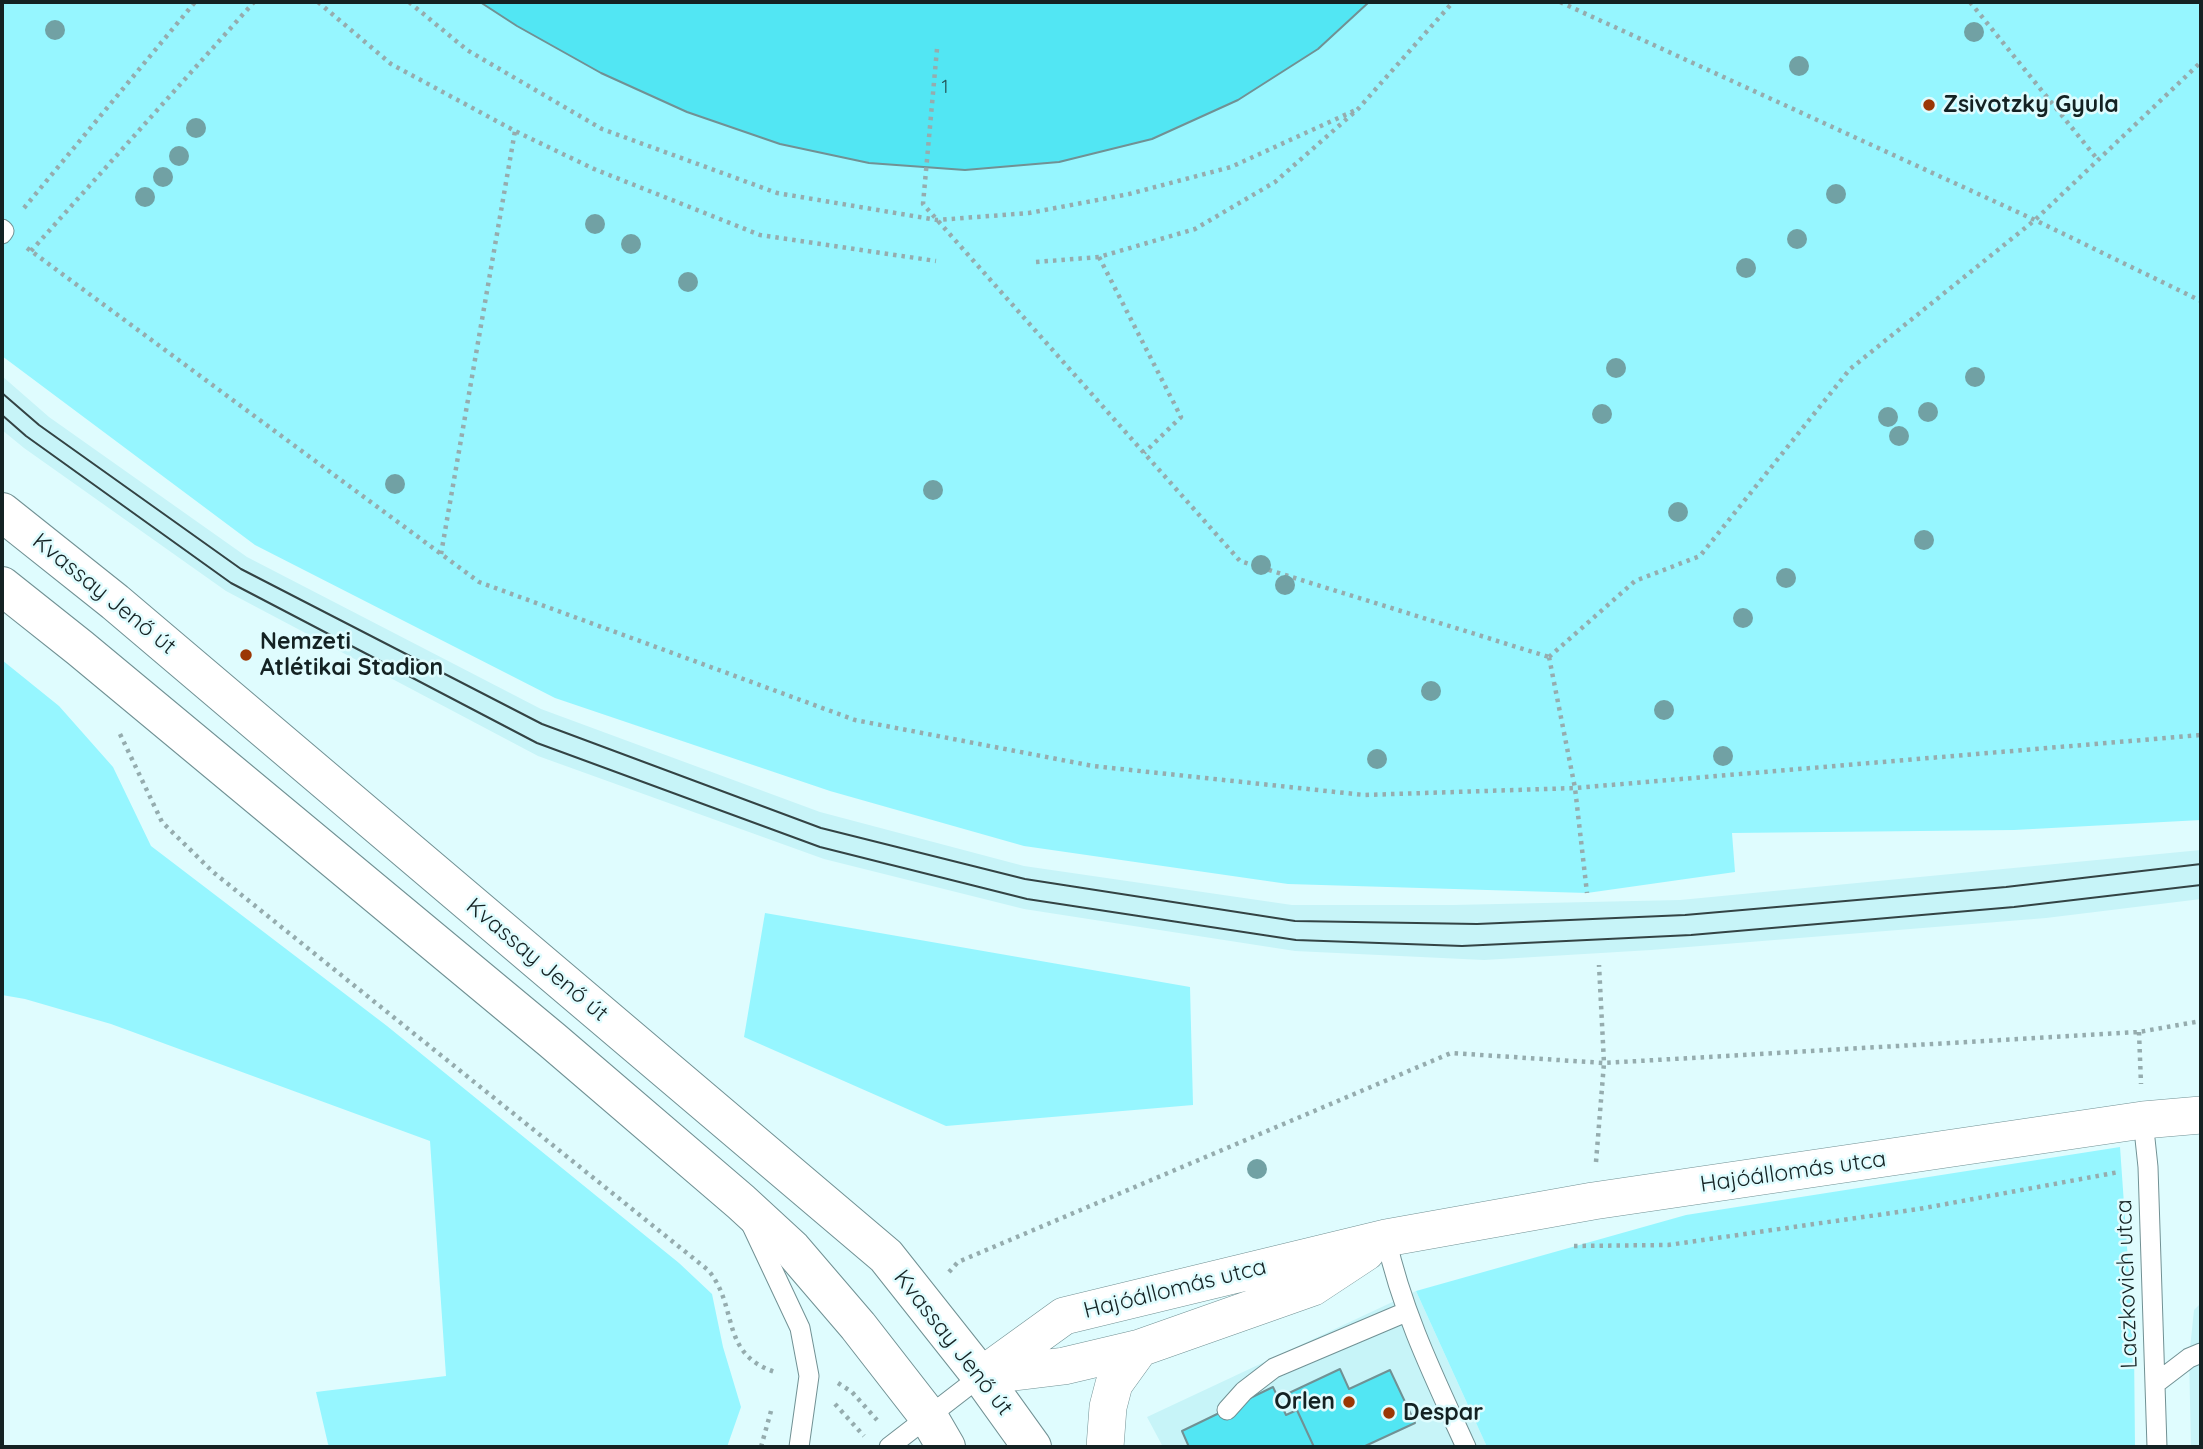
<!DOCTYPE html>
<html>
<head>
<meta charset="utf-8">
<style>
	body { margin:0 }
	#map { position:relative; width:2203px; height:1449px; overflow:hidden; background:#dffcfe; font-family:Quicksand,sans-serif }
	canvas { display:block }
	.frame { position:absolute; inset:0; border:4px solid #142223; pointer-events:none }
</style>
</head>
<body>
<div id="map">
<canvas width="2203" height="1449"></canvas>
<div class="frame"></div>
</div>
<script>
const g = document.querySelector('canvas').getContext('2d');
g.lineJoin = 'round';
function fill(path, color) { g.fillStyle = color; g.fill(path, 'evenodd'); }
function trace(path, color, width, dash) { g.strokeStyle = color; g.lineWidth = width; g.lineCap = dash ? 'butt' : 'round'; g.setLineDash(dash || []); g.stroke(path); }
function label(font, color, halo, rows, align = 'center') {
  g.font = font + ' Quicksand,sans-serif'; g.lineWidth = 5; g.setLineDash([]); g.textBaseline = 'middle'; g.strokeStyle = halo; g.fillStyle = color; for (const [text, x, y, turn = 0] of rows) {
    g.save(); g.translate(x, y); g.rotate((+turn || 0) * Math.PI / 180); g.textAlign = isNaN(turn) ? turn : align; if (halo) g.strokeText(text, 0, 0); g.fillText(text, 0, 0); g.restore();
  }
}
fill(new Path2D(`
	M2 376 49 417 247 557 541 709 820 812 1024 866 1292 905H1453L1680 900 2201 850V899L2046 918 1651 950 1484 960 1295 951 1024 909 824 859 538 756 226 591 24 448 2 430Z
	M1416 1291 1487 1447H1163L1147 1417Z
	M2201 1303V1447H2191L2189 1358 2194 1310Z`), '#c7f4f8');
fill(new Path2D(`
	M2 2H2201V820L2014 830 1732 833 1735 872 1587 893 1288 884 1024 846 830 791 555 698 255 545 2 356Z
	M2 660 59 706 113 767 151 846 387 1026 679 1263 712 1294 723 1347 741 1407 727 1447H330L328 1444 316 1392 446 1376 430 1141 111 1024 25 999 2 995Z
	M765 913 1190 987 1193 1105 946 1126 744 1037Z
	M2120 1147 2134 1347 2135 1447H1487L1416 1291 1686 1215Z`), '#96f6ff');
const building = new Path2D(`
	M480 2H1369L1318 49 1238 100 1152 139 1059 162 965 170 869 163 780 144 687 112 601 73 517 26Z
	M1340 1369 1349 1389 1390 1370 1415 1423 1363 1447H1314L1289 1393Z
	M1273 1387 1286 1415 1297 1410 1314 1447H1189L1182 1431Z`);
fill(building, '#52e6f3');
trace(building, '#709194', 2);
const service = new Path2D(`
	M2 229 4 231 2 234
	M2143 1120 2148 1167 2157 1447
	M752 1226 800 1328 809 1376 799 1447
	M1386 1238C1402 1312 1435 1379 1466 1447
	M2155 1384 2189 1358 2201 1353
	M1227 1410 1244 1391 1274 1368 1406 1312
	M889 1447 981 1376`);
const minor = new Path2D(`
	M981 1376 1064 1316 1386 1238 1593 1201 2143 1120 2201 1115
	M982 1376 1064 1366 1140 1348 1313 1287 1366 1252
	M1105 1447 1108 1407 1114 1384 1140 1348`);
const secondary = new Path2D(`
	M2 512 115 602 886 1256 981 1376 1032 1447
	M2 586 80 648 552 1040 741 1202 792 1249 858 1326 928 1416 946 1447`);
trace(service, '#719194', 21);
trace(minor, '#719194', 38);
trace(secondary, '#719194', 40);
trace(new Path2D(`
	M318 2 391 64 515 131 594 169 760 235 936 261
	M409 2 467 50 602 129 777 193 937 220 1029 213 1129 194 1231 167 1358 109
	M1560 2 2035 220 2201 301
	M1970 2 2098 160
	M937 49 923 204 1240 561 1549 657
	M24 208 195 2
	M27 248 479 582 855 720 1093 766 1364 795 1575 788 2201 735
	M31 251 254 2
	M1099 257 1181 417 1144 453
	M1036 262 1099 257 1195 229 1275 182 1358 109 1453 2
	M441 554 515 131
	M1549 657 1635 581 1700 556 1850 369 2035 220 2201 62
	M1549 657 1575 788 1587 893
	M120 734 162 822 213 872 708 1270C740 1308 718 1355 778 1373
	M2139 1032 2141 1084
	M1596 1162 1604 1063 1599 965
	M1574 1246 1668 1245 1919 1209 2119 1172
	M949 1272 958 1262 1451 1053 1604 1063 2139 1032 2201 1021
	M838 1383 852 1392 877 1420
	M835 1404 864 1436
	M761 1447 771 1411`), '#95acae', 4.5, [3.5, 5]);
trace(service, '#fff', 19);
trace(minor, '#fff', 37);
trace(secondary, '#fff', 38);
trace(new Path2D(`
	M2 393 39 425 241 569 542 724 821 828 1025 879 1295 921 1477 924 1685 915 2006 887 2201 864
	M2 415 26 436 231 583 537 743 820 847 1027 899 1296 940 1462 946 1691 935 2014 907 2201 885`), '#334344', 2);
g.fillStyle = '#71a1a4';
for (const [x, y] of [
	[55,30],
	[1974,32],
	[1799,66],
	[196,128],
	[179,156],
	[163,177],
	[1836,194],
	[145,197],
	[595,224],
	[1797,239],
	[631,244],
	[1746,268],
	[688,282],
	[1616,368],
	[1975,377],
	[1928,412],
	[1602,414],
	[1888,417],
	[1899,436],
	[395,484],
	[933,490],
	[1678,512],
	[1924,540],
	[1261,565],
	[1786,578],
	[1285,585],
	[1743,618],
	[1431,691],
	[1664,710],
	[1723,756],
	[1377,759],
	[1257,1169]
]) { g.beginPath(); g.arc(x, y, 10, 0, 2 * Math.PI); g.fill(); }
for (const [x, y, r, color] of [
	[1929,105,7,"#9b3705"],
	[246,655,7,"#9b3705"],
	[1349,1402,7,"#9b3705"],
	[1389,1413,7,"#9b3705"]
]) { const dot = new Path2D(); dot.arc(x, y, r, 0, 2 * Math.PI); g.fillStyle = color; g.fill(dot); trace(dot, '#dffcfe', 2.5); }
label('19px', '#245357', null, [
	["1",945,87]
]);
label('bold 23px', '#142223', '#dffcfe', [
	["Zsivotzky Gyula",1943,105],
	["Nemzeti",260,642],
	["Atlétikai Stadion",260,668],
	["Orlen",1335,1402,"right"],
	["Despar",1403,1413]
], 'left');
label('23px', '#142223', '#dffcfe', [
	["Kvassay Jenő út",104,594,39],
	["Kvassay Jenő út",537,960,40],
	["Hajóállomás utca",1793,1172,-8],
	["Laczkovich utca",2127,1284,-92],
	["Hajóállomás utca",1175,1289,-14],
	["Kvassay Jenő út",953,1343,52]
]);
</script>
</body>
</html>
